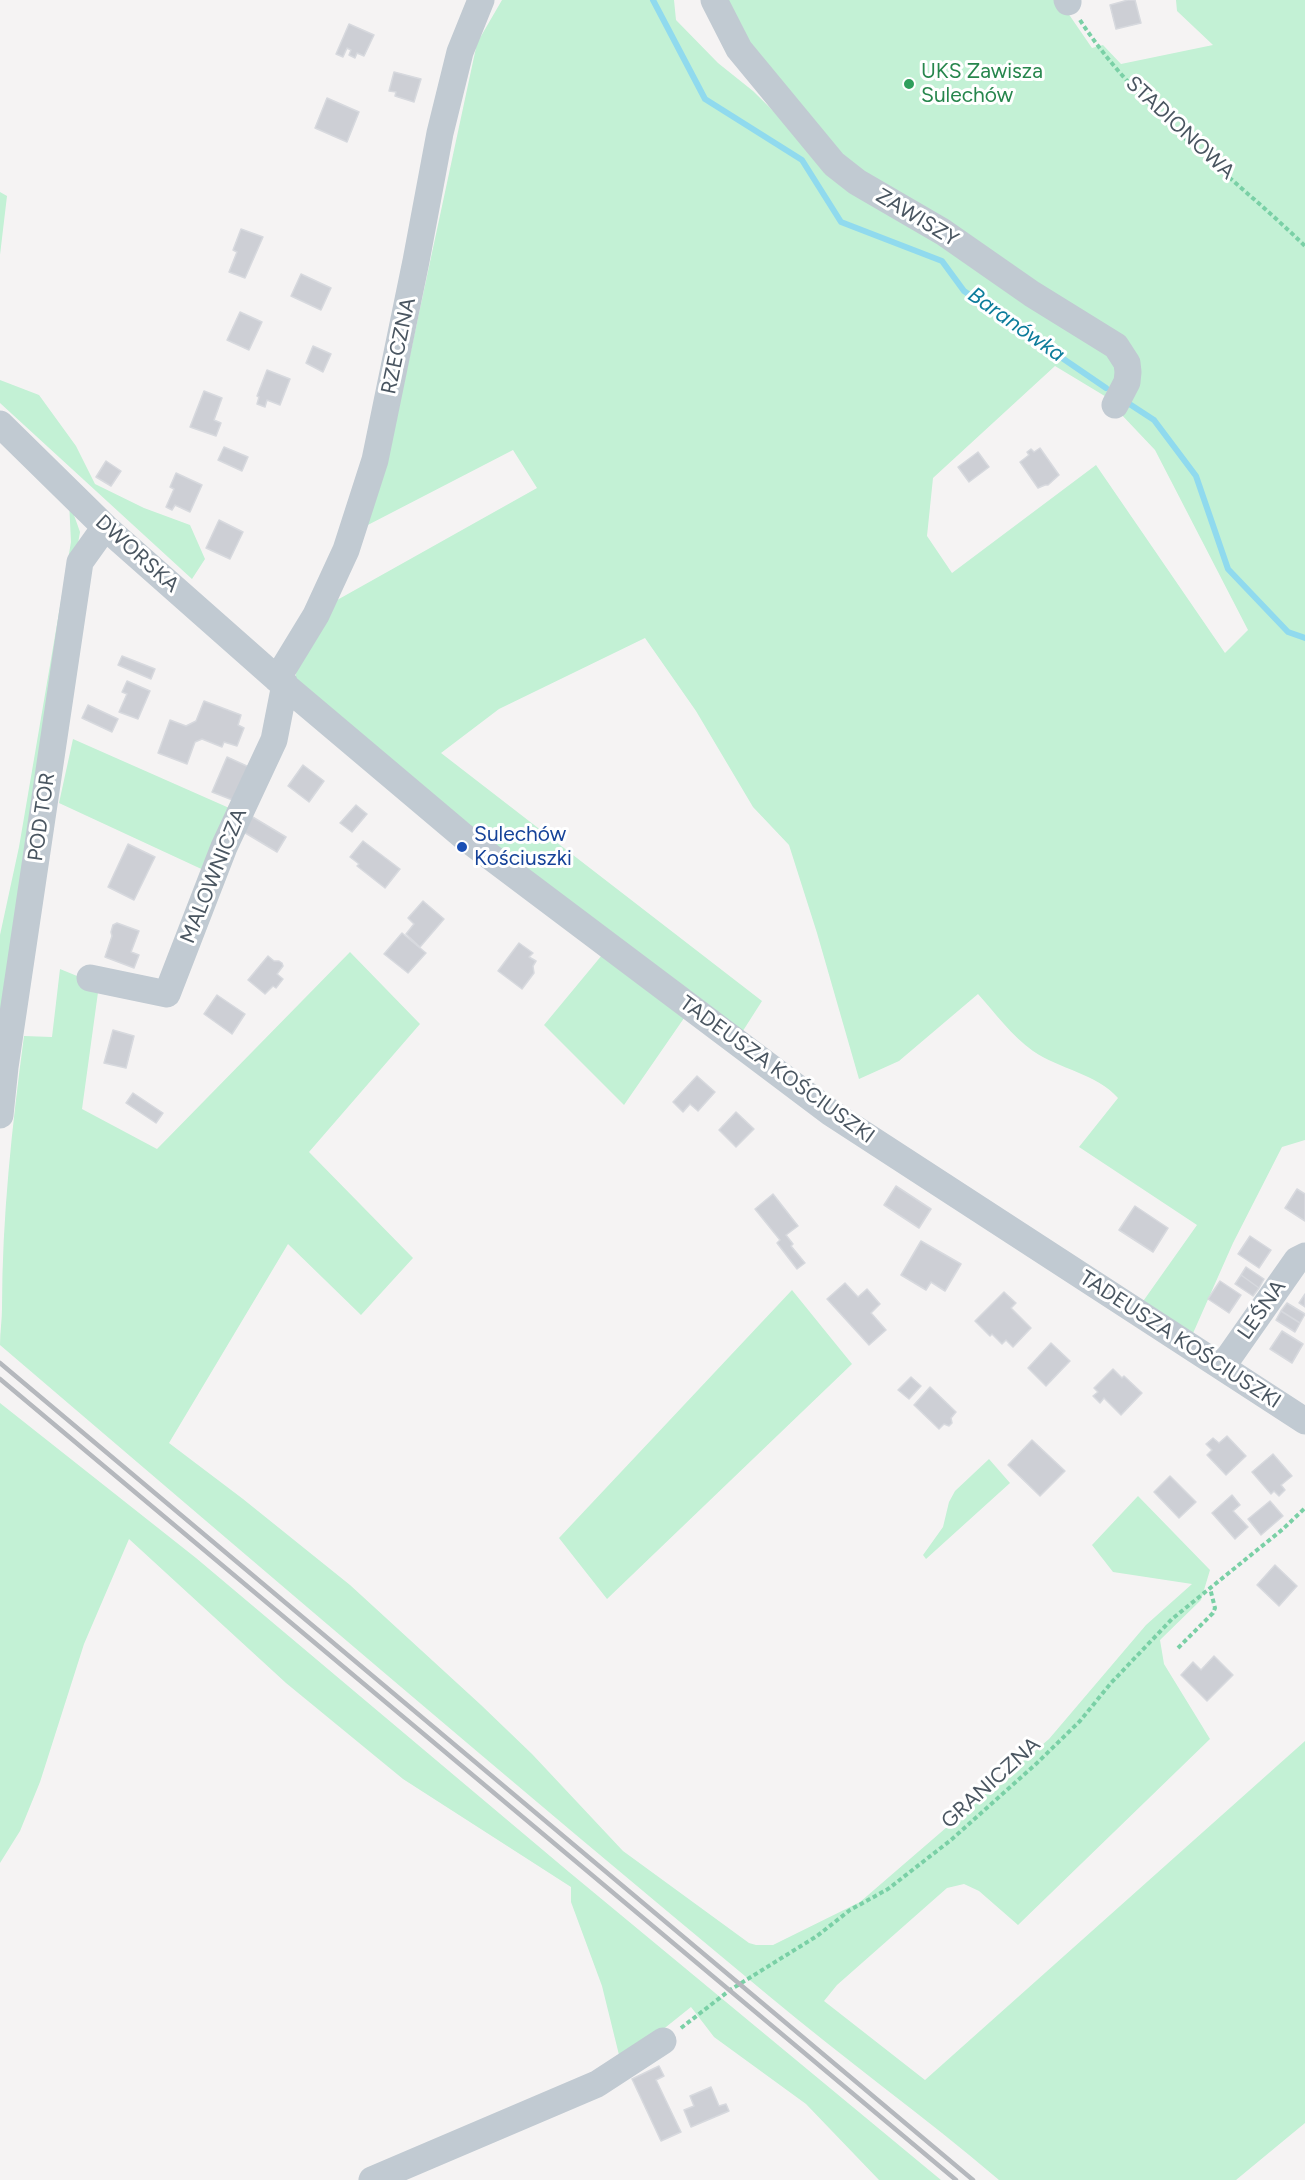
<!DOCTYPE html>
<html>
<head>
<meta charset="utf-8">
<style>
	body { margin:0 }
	canvas { display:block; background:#f5f3f3 }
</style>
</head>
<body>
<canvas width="1305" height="2180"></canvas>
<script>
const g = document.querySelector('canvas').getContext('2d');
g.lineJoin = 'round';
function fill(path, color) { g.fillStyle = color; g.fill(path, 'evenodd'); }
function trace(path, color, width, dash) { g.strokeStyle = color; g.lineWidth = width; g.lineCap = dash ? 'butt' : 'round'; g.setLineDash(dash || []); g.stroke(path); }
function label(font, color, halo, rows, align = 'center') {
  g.font = font + ' Figtree,sans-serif'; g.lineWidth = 6; g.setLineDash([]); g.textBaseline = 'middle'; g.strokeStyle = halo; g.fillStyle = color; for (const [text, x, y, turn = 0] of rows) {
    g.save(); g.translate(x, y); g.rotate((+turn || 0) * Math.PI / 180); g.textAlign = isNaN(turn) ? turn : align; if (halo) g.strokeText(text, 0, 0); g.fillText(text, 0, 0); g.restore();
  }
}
fill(new Path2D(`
	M502 0H674L676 20 718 63 753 91 833 170 1104 347 1122 376 1108 398 1055 366 933 478 927 536 952 573 1096 465 1225 653 1248 630 1155 450 1119 412 1133 364 861 176 769 80 719 0H1059L1092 48 1103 45 1121 64 1213 45 1177 11 1176 0H1305V1140L1282 1147 1233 1243 1190 1340 1139 1307 1197 1225 1079 1147 1118 1098C1097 1074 1059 1069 1033 1051 1012 1036 995 1013 978 994L899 1061 859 1079 817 933 789 845 753 807 696 711 645 638 499 709 441 753 762 1001 739 1037 308 697 295 682 298 659 330 604 537 488 513 450 362 528 386 467 477 43Z
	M0 192 7 196 0 255Z
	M0 380 39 395 76 446 95 484 144 508 190 525 205 559 192 579 0 403Z
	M69 501 80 532 48 718 0 1054V935L19 847 71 542Z
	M73 739 236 811 210 873 59 803Z
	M607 949 691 1008 624 1105 544 1025Z
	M350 952 420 1024 309 1152 413 1258 361 1315 288 1244 169 1443 243 1499 350 1585 481 1705 532 1754 623 1851 749 1943 756 1945H773L860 1902 1049 1739 1146 1625 1192 1584 1113 1572 1092 1545 1138 1496 1210 1570 1201 1600 1160 1640 1164 1664 1210 1739 1018 1925 979 1891 964 1884 947 1888 837 1985 824 2001 925 2080 1305 1741V2123L1236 2180H999C924 2116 844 2059 769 1996 511 1782 255 1563 0 1345 0 1332 2 1320 2 1308 2 1217 12 1126 24 1036L52 1037 60 969 99 985 82 1109 157 1149Z
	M792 1290 852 1364 607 1599 559 1538Z
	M0 1403 196 1558 569 1872 941 2180H879L806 2104 714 2037 691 2007 621 2063 602 1986 571 1902V1887L403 1779 286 1683 129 1539 84 1644 40 1782 20 1831 0 1863Z
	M989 1459 1010 1483 926 1559 923 1555 943 1527 949 1502 955 1491Z`), '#c3f1d5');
trace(new Path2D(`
	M653 0 705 99 802 160 841 222 942 261 964 291 1106 388
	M1131 405 1154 420 1196 476 1228 569 1288 632 1305 638`), '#90daee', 6);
const building = new Path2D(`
	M1128 0H1135L1141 23 1116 29 1110 5Z
	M349 24 374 35 364 56 357 53 355 58 349 55 351 50 347 48 343 57 336 54Z
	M394 72 421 79 414 102 395 96 396 92 389 91Z
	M327 98 359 112 347 142 315 128Z
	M241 229 263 237 245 278 229 272 237 252 233 250Z
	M301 274 331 288 321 310 291 296Z
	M240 312 262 322 249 350 227 340Z
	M313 346 331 354 323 372 306 363Z
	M267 370 290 379 280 405 267 400 265 407 257 404 259 397 257 396Z
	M204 391 222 398 214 420 221 423 216 436 190 427Z
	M224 447 248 457 242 471 218 460Z
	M1040 448 1059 475 1048 485H1045L1038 488 1020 462 1029 455 1027 452 1031 449 1034 452Z
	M978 452 989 467 969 482 958 467Z
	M106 461 121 471 111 486 96 477Z
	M176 473 202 485 190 512 175 505 172 510 166 507 174 489 170 487Z
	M219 520 243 532 230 559 206 548Z
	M122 656 155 669 151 679 118 665Z
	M127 681 150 691 138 719 119 712 127 694 122 692Z
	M204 701 241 715 238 725 244 728 237 746 224 742 222 747 202 739 195 742 187 764 158 753 170 720 186 726 196 721Z
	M88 705 118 719 112 732 82 718Z
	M227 757 249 767 235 801 212 792Z
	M303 765 324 781 309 802 288 786Z
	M356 805 367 814 352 832 340 823Z
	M251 816 286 837 277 852 242 831Z
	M363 841 400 869 385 888 357 866 359 864 350 857Z
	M128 844 155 857 134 900 108 887Z
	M423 901 444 919 420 947 406 934 414 924 408 918Z
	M117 923 139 931 131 952 139 955 134 968 105 957 112 936 111 932 113 925Z
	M402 933 426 953 408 973 384 954Z
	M519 943 533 953 529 957 536 961 533 966 534 973 522 989 498 971Z
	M268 956 274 961H279L282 963 283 966 277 974 283 979 276 988 273 986 265 994 248 980Z
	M217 995 245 1014 232 1034 204 1014Z
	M113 1030 134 1036 126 1068 104 1063Z
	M697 1076 715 1092 698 1111 690 1104 683 1112 673 1102Z
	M133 1093 163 1113 156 1123 126 1103Z
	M736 1112 754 1129 736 1147 719 1130Z
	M896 1186 931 1209 919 1228 884 1205Z
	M1297 1189 1305 1194V1221L1285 1208Z
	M773 1194 798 1226 786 1235 793 1244 791 1246 805 1263 797 1269 777 1243 780 1240 755 1209Z
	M1135 1206 1168 1228 1153 1252 1119 1230Z
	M1250 1236 1271 1250 1259 1268 1238 1254Z
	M921 1241 961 1264 945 1291 931 1282 926 1290 901 1275Z
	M1246 1267 1264 1279 1259 1288 1241 1275Z
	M1241 1275 1259 1288 1253 1296 1235 1284Z
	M1220 1281 1241 1295 1229 1313 1208 1299Z
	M845 1283 858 1297 867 1289 880 1304 871 1313 886 1330 869 1345 827 1299Z
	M1004 1292 1016 1303 1011 1308 1031 1328 1013 1347 1006 1340 1002 1344 992 1334 990 1336 975 1321Z
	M1305 1294V1307L1299 1303Z
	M1287 1303 1305 1314 1300 1323 1281 1311Z
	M1281 1311 1300 1323 1295 1332 1276 1320Z
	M1282 1331 1303 1344 1292 1363 1270 1349Z
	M1051 1343 1070 1361 1046 1386 1028 1368Z
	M1113 1369 1122 1378 1124 1376 1142 1393 1121 1415 1104 1398 1100 1403 1093 1396 1098 1392 1094 1388Z
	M911 1377 921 1386 909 1399 898 1390Z
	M930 1387 956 1412 951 1418 952 1423 949 1426 944 1424 939 1429 914 1405Z
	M1227 1436 1246 1456 1226 1475 1207 1455 1212 1450 1206 1444 1213 1438 1219 1443Z
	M1032 1440 1065 1471 1040 1496 1008 1465Z
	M1273 1454 1292 1476 1281 1485 1285 1490 1279 1496 1274 1491 1271 1494 1252 1472Z
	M1170 1476 1196 1502 1179 1518 1154 1492Z
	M1232 1495 1240 1505 1233 1511 1248 1527 1235 1539 1212 1513Z
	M1270 1501 1283 1516 1261 1535 1248 1519Z
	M1275 1565 1297 1586 1279 1606 1257 1585Z
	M1214 1656 1233 1675 1207 1701 1181 1675 1193 1662 1201 1670Z
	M659 2066 664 2076 656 2080 681 2132 661 2141 632 2079Z
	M711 2087 719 2106 726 2104 729 2111 691 2127 684 2110 694 2106 690 2096Z`);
fill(building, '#cdcfd5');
trace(building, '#d7d9de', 1.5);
trace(new Path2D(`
	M1080 20C1138 110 1229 172 1305 246
	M1178 1648 1213 1613 1215 1608 1210 1588
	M681 2028 730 1990 817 1936 850 1910 888 1889 951 1840 1037 1763 1080 1721 1111 1683 1172 1619 1283 1529 1305 1508`), '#7ad0a6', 4, [4.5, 3]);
trace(new Path2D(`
	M714 0 739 49 834 164 857 182 943 232 1032 294 1116 346 1127 363 1128 372 1127 382 1115 405
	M1067 0 1068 2
	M0 424 105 527 277 679 463 836 831 1113 1305 1421
	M277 679 316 615 346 550 375 460 416 261 440 133 460 52 481 0
	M90 978 167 994 224 847 274 740 285 684
	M0 1115 5 1067 80 562 105 527
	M1222 1367 1297 1260 1305 1256
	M372 2180 597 2084 663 2041`), '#c1cad2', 27);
trace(new Path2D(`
	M0 1363 973 2180
	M0 1379 956 2180`), '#b5b8bd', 4.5);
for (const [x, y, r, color] of [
	[909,84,6,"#2e9e5b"],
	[462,847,6,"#1a4fb4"]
]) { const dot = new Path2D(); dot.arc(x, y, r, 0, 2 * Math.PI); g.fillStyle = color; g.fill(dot); trace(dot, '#fff', 2); }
label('21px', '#27864d', '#fff', [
	["UKS Zawisza",921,72],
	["Sulechów",921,96]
], 'left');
label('21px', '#4a5661', '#fff', [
	["STADIONOWA",1180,128,43],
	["ZAWISZY",917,218,31],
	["RZECZNA",399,346,-78],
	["DWORSKA",137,554,42],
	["POD TOR",42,817,-82],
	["MALOWNICZA",214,876,-68],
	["TADEUSZA KOŚCIUSZKI",777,1070,36],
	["LEŚNA",1262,1310,-55],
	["TADEUSZA KOŚCIUSZKI",1180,1340,33],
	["GRANICZNA",991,1783,-42]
]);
label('21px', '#164399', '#fff', [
	["Sulechów",474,835],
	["Kościuszki",474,859]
], 'left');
label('italic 22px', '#0c7c9b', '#fff', [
	["Baranówka",1016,325,35]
]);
</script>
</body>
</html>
